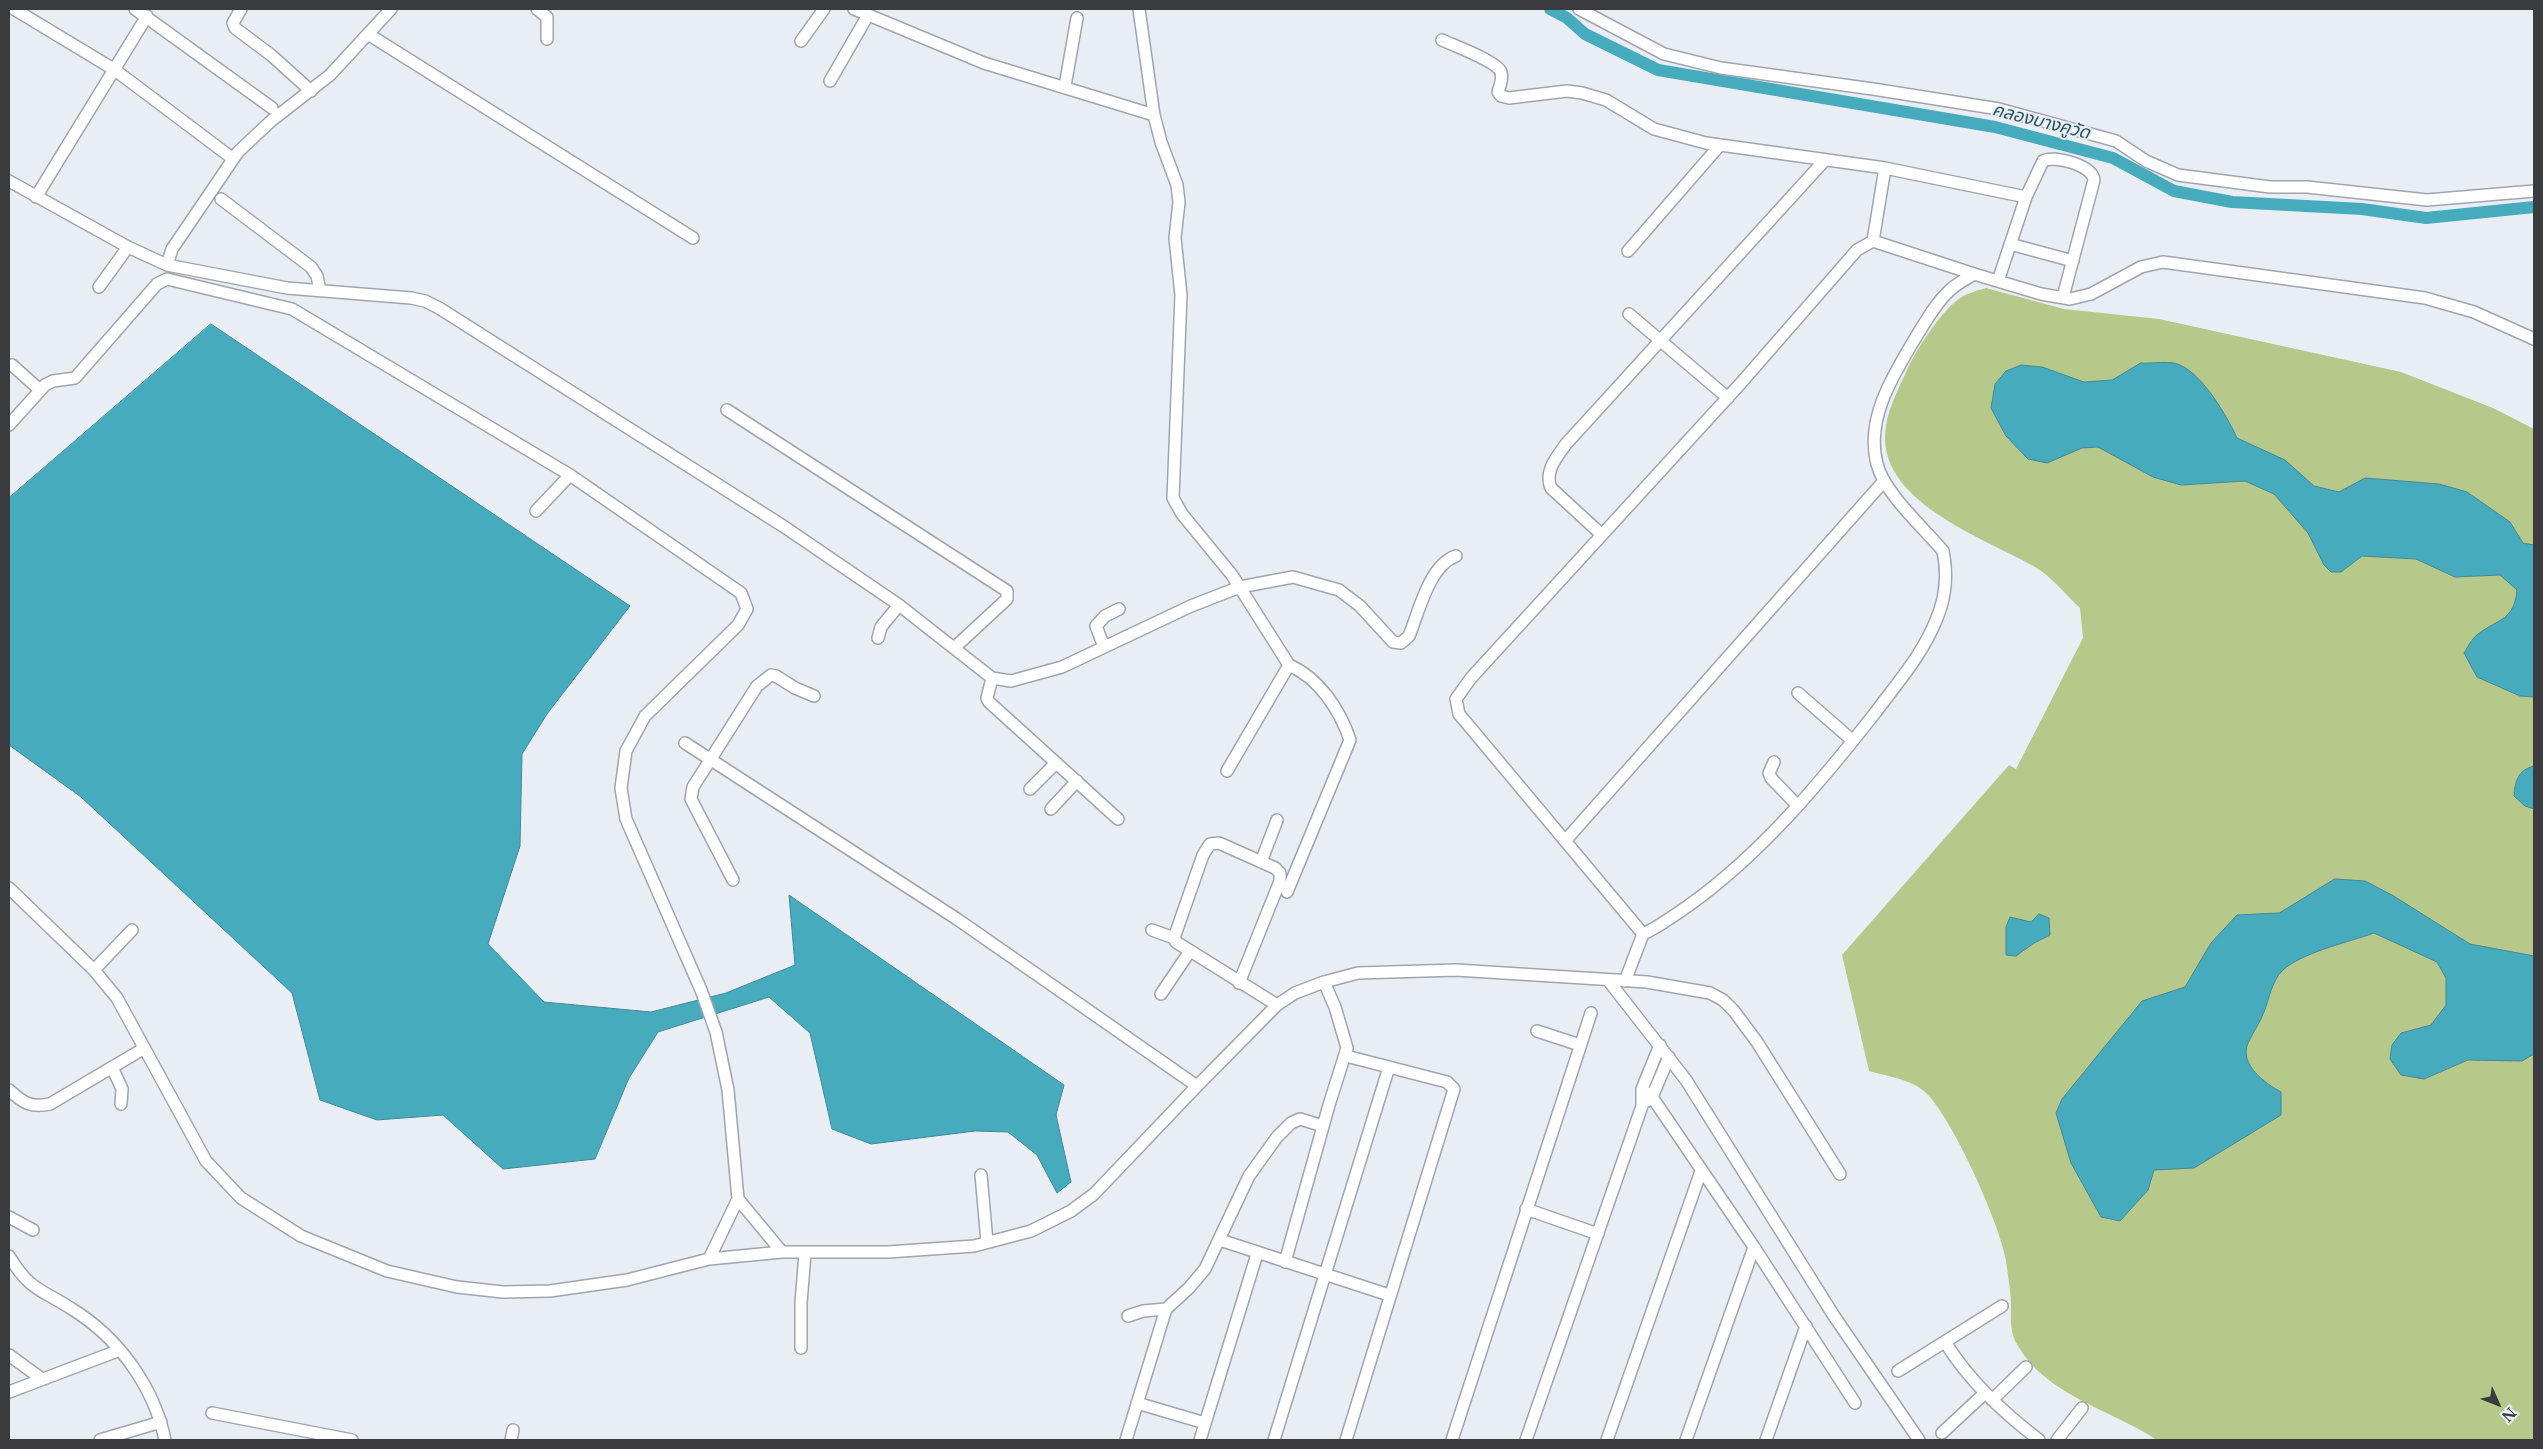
<!DOCTYPE html>
<html>
<head>
<meta charset="utf-8">
<style>
	body { margin:0 }
	#map { position:relative; width:2543px; height:1449px; overflow:hidden; background:#e9eef5; font-family:"Libre Baskerville",serif }
	canvas { display:block }
	.frame { position:absolute; inset:0; border:10px solid #3a3b3e; pointer-events:none }
	.north { position:absolute; left:2473px; top:1379px; width:50px; height:50px; -webkit-text-stroke:4px #e9eef5; paint-order:stroke; rotate:134deg; font-size:14px; font-weight:700; line-height:20px; text-align:center; color:#3a3b3e }
	.north::after { content:''; display:block; margin:auto; width:18px; height:22px; background:#3a3b3e; clip-path:polygon(50% 0,100% 100%,50% 72%,0 100%) }
</style>
</head>
<body>
<div id="map">
<canvas width="2543" height="1449"></canvas>
<div class="frame"></div>
<div class="north">N</div>
</div>
<script>
const g = document.querySelector('canvas').getContext('2d');
g.lineJoin = 'round';
function fill(path, color) { g.fillStyle = color; g.fill(path, 'evenodd'); }
function trace(path, color, width, dash) { g.strokeStyle = color; g.lineWidth = width; g.lineCap = dash ? 'butt' : 'round'; g.setLineDash(dash || []); g.stroke(path); }
function label(font, color, halo, rows, align = 'center') {
  g.font = font + ' "Libre Baskerville","Noto Sans Thai",serif'; g.lineWidth = 4; g.setLineDash([]); g.textBaseline = 'middle'; g.strokeStyle = halo; g.fillStyle = color; for (const [text, x, y, turn = 0] of rows) {
    g.save(); g.translate(x, y); g.rotate((+turn || 0) * Math.PI / 180); g.textAlign = isNaN(turn) ? turn : align; if (halo) g.strokeText(text, 0, 0); g.fillText(text, 0, 0); g.restore();
  }
}
fill(new Path2D(`
	M1986 288 2064 309 2159 319 2401 372 2493 408 2534 429V1440H2157C2112 1410 2047 1396 2018 1346 2009 1332 2011 1318 2011 1302 2010 1289 2008 1275 2006 1261 2001 1226 1951 1115 1925 1092 1911 1079 1886 1076 1869 1071L1842 955 2009 765 2016 769 2083 638 2080 608C2066 595 2052 577 2035 567 1985 538 1873 501 1886 426 1889 406 1899 388 1907 370 1916 350 1939 315 1955 302 1964 294 1975 291 1986 288Z`), '#b6c98a');
const water = new Path2D(`
	M211 324 630 606 547 714 522 754 520 846 488 944 544 1002 651 1012 726 993 795 965 789 895 1064 1085 1056 1115 1071 1182 1057 1193 1037 1155 1008 1132 975 1131 871 1144 832 1129 810 1033 769 997 658 1032 629 1078 595 1159 503 1169 443 1115 377 1120 320 1100 292 993 81 797 9 745V498Z
	M2141 363C2152 364 2170 360 2180 365 2203 375 2227 416 2237 438L2285 460 2314 486 2339 492 2365 478 2439 484 2467 492 2510 522 2523 543 2534 545V697L2520 696 2477 677 2464 653C2468 647 2472 638 2478 634 2499 618 2514 621 2517 590L2500 575 2455 577 2416 559 2362 556 2341 572H2331L2324 565 2308 533 2274 494 2245 481 2181 485 2153 477 2098 447 2082 448 2047 463 2028 459 2006 436 1991 408 1995 384 2006 371 2021 365 2042 367 2084 382 2112 380Z
	M2534 766V809L2525 806 2514 796C2515 781 2518 770 2534 766Z
	M2335 879 2365 881 2392 895 2470 944 2534 956V1054L2522 1061 2468 1060 2424 1079 2401 1075 2390 1059 2392 1045 2401 1033 2431 1025 2446 1005V978L2437 962 2374 933C2349 942 2300 953 2282 971 2272 981 2269 999 2264 1012 2260 1023 2253 1032 2248 1043 2239 1065 2265 1083 2281 1092V1115L2194 1168 2154 1170 2148 1190 2120 1221 2101 1217 2071 1163 2056 1113 2062 1099 2142 1001 2185 987 2211 943 2237 915 2279 913Z
	M2039 914 2049 918 2050 935 2034 943 2016 956 2006 955V927L2010 917 2031 922Z`);
fill(water, '#47abbe');
trace(water, '#438998', 1);
trace(new Path2D(`
	M1550 9 1567 18 1585 34 1658 70 1995 127 2113 158 2174 191 2232 202 2362 209 2426 218 2534 207`), '#47abbe', 12);
const minor = new Path2D(`
	M14 9 115 70 228 155
	M135 9 272 108
	M241 9 233 23 235 28 271 55 311 91
	M537 9 547 17V39
	M854 9 984 63 1154 115
	M1139 9 1154 115 1161 142 1177 185 1179 202 1175 238 1181 295 1173 498 1182 514 1232 575 1289 665C1319 678 1340 710 1350 740L1287 892
	M1579 9 1664 54 1721 68 1873 89 1999 109 2116 141 2146 161 2178 175 2270 187H2307L2427 200 2534 191
	M368 34 693 238
	M1442 40C1455 46 1496 61 1501 72 1503 79 1500 86 1498 92L1501 96 1509 98 1567 91 1582 93 1606 100 1654 129 1706 143 1885 168 2026 197
	M801 41 824 9
	M830 81 868 15
	M1065 86 1077 18
	M9 181 128 247 167 265 287 288 411 298 425 301 439 308 783 526 899 605 992 678 1011 681 1062 667 1191 606 1240 587 1293 577 1339 590 1360 606 1393 642 1401 643 1409 636C1419 612 1429 565 1456 556
	M36 197 147 16
	M221 199 311 267 317 276 320 290
	M1873 241 1885 168
	M2010 244 2073 261
	M1628 251 1720 145
	M167 265 172 249 238 152 271 121 330 75 391 9
	M1998 281 2026 197 2043 161C2054 155 2093 165 2094 180L2063 297
	M99 287 128 247
	M1629 314 1728 398
	M12 365 40 390
	M727 410 1007 591V599L954 648
	M9 425 45 385 53 381 75 378 157 284 167 279 292 309 570 475 741 593 747 609 738 625 645 716 626 751 621 788 626 819 701 990 716 1032 728 1090 738 1199 709 1259
	M536 511 570 475
	M1602 535 1551 488C1544 471 1557 457 1566 444L1825 160
	M878 638 881 627 899 605
	M1104 647 1096 626 1105 616 1119 609
	M992 678 987 698 989 702 1118 819
	M1798 693 1853 741
	M685 743 957 919 1197 1086
	M1774 762 1769 773 1771 778 1797 805
	M1227 771 1289 665
	M1030 789 1056 763
	M1051 809 1077 781
	M1565 841 1884 481
	M1261 862 1277 820
	M733 880 691 799 693 787 757 686 771 675 776 676 795 688 814 696
	M9 888 94 970 117 998 206 1161 241 1198 301 1236 387 1271 457 1287 503 1292 550 1291 627 1280 709 1259 782 1252H888L974 1246 1031 1231 1071 1211 1094 1194 1197 1086 1277 1005 1295 993 1324 982 1358 973 1456 970 1647 982 1710 993 1723 1000 1734 1011 1757 1042 1840 1174
	M1152 930 1174 938 1176 942 1277 1005
	M1643 934 1459 714 1456 699 1471 678 1741 383 1857 250 1873 241 1974 274
	M1174 938 1203 855 1210 844 1219 843 1275 868 1280 873V881L1239 983
	M94 970 132 930
	M1608 980 1686 1080 1834 1316 1919 1440
	M1625 981 1643 934C1659 927 1673 916 1688 906 1761 854 1820 783 1875 713 1898 682 1923 654 1937 618 1946 596 1948 575 1943 551 1924 528 1884 493 1877 464 1865 418 1894 374 1916 337 1926 321 1935 304 1949 291 1956 284 1966 279 1974 274L2041 294 2070 299 2091 294 2141 267 2163 262 2425 298 2474 312 2534 339
	M1161 994 1190 951
	M1537 1031 1580 1045
	M1346 1056 1447 1082 1454 1089 1346 1440
	M112 1067 122 1089 121 1104
	M1642 1089 1652 1097 1754 1247 1855 1403
	M9 1090C23 1103 31 1108 50 1104L143 1049
	M1647 1101 1652 1097 1669 1057
	M981 1175 987 1242
	M738 1199 782 1252
	M1526 1209 1598 1234
	M9 1217 33 1230
	M1220 1240 1389 1295
	M9 1256C30 1291 41 1289 72 1309 119 1338 154 1387 165 1440
	M1285 1262 1329 1105 1347 1048 1335 1007 1324 982
	M1128 1316 1143 1311 1166 1309
	M1945 1342C1969 1381 2003 1412 2039 1440
	M801 1348V1303L805 1253
	M9 1355 42 1379
	M1898 1371 2002 1306
	M9 1392 120 1350
	M1992 1400 2026 1367
	M1137 1403 1205 1423
	M212 1413 352 1440
	M1942 1433 1985 1393
	M100 1440 161 1422
	M511 1440 513 1430
	M1126 1440 1166 1309 1189 1288 1205 1269 1249 1176 1277 1137 1291 1123 1300 1119 1323 1126
	M1200 1440 1257 1254
	M1274 1440 1389 1067
	M1452 1440 1591 1013
	M1526 1440 1642 1106V1089L1660 1045
	M1607 1440 1701 1171
	M1686 1440 1754 1247
	M1766 1440 1806 1326
	M2057 1440 2082 1408`);
trace(minor, '#a1a5ab', 14);
trace(minor, '#fff', 11);
label('italic 18px', '#2a565f', '#e9eef5', [
	["คลองบางคูวัด",2041,122,14]
]);
</script>
</body>
</html>
